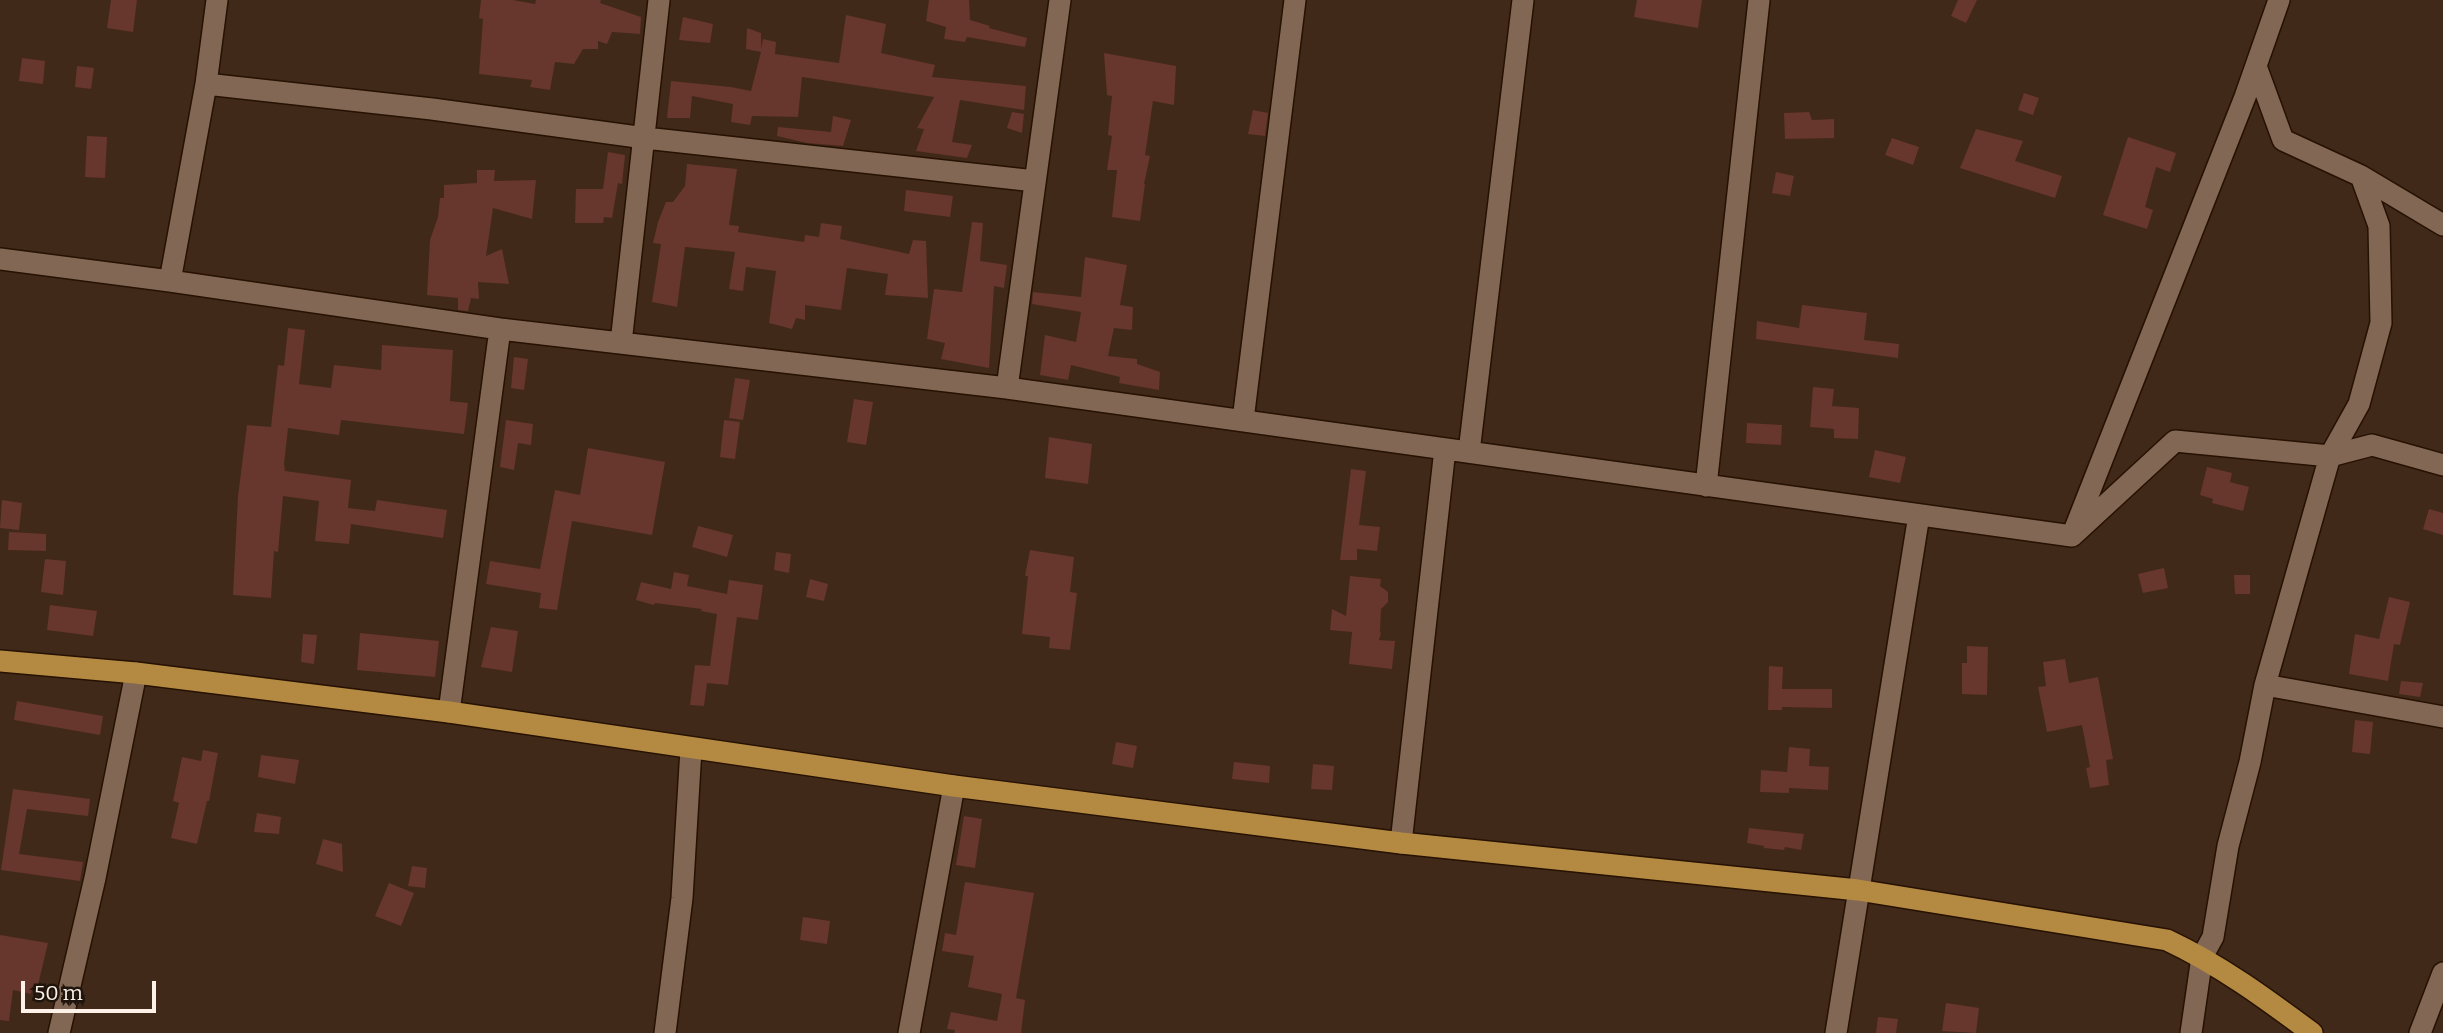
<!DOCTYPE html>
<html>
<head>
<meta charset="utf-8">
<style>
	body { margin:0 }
	#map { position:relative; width:2443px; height:1033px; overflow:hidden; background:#402918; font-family:Bitter,serif }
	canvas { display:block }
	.scale { position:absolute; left:21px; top:981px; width:135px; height:32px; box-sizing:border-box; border:4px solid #fdf1e8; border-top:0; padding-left:9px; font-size:21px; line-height:24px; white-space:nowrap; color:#fdf1e8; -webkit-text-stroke:5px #1f150d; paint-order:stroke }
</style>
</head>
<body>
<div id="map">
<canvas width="2443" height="1033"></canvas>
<div class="scale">50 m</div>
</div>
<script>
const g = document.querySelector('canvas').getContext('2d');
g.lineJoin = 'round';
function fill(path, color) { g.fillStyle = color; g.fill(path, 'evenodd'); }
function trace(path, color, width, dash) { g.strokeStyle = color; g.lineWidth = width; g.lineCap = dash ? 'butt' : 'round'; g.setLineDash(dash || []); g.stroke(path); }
fill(new Path2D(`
	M111 0H137L133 32 107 28Z
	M481 0H513L535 4 536 0H601L600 3 641 17 640 34 612 32 607 44 598 41V49H583L574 64 555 62 550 90 530 87 532 80 479 74 483 19 479 18Z
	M929 0H969L970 20 990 26 989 28 1027 38 1025 47 967 37 965 42 944 39 946 27 926 21Z
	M1637 0H1702L1698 28 1634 17Z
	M1958 0H1977L1966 23 1951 16Z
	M846 15 886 24 881 53 935 65 932 77 1026 86 1024 110 960 100 952 142 972 145 967 158 916 151 924 129 917 128 934 97 802 77 798 117 752 116 750 125 731 122 733 104 692 96 690 118H667L671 81 731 87 751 91 761 52 746 49 747 28 761 33V49L763 39 776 42 775 54 839 63Z
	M683 17 713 24 710 43 679 40Z
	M1104 53 1176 66 1174 105 1153 101 1145 155 1150 156 1144 184H1145L1140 221 1112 217 1117 170H1107L1112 136 1108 135 1112 96 1107 95Z
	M22 58 45 61 43 84 19 81Z
	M77 66 94 68 91 89 75 87Z
	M2024 93 2039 98 2033 115 2018 110Z
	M1253 110 1268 113 1265 136 1248 134Z
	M1012 112 1024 114 1022 133 1007 128Z
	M1809 112 1812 120 1834 119V138L1785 139 1784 113Z
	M833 116 851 120 843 146 807 143 777 136 778 127 831 132Z
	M1976 129 2023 141 2015 161 2062 176 2055 198 1960 168Z
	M87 136 107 137 105 178 85 177Z
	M2128 137 2176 153 2170 172 2156 167 2145 207 2153 210 2147 229 2103 215Z
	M1892 138 1919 147 1913 165 1885 155Z
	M608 152 625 155 622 184 618 183 612 218 604 217 603 223H575L576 189H603Z
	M687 164 737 169 729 225 739 226 738 232 804 242 805 235 819 237 821 223 842 226 840 239 909 254 913 240 926 241 928 298 885 295 888 274 847 268 841 310 805 305V320L796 318 792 329 769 323 776 271 746 267 743 291 729 289 735 252 685 247 677 307 652 302 661 244 653 243 658 222 666 202H673L685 186Z
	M477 170H495L494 181 536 180 532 219 493 208 486 256 502 249 509 284 478 282 479 299 471 298 468 311 458 310V298L427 295 430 240 438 217 440 198H444V185L477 183Z
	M1776 172 1794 176 1790 196 1772 193Z
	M906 190 953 196 950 217 904 211Z
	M972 222 983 223 980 261 1007 265 1004 288 994 286 989 368 941 359 945 343 927 339 934 289 962 292Z
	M1085 257 1127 265 1120 305 1133 307 1132 330 1114 328 1108 356 1137 359V364L1160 372 1159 390 1119 383 1120 377 1071 365 1068 380 1040 375 1045 335 1076 342 1081 312 1032 304 1033 292 1081 297Z
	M1802 305 1867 313 1864 340 1899 344 1898 358 1756 339 1757 321 1799 328Z
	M288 328 305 330 299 384 331 388 334 365 381 370 382 345 453 350 450 401 468 403 464 434 341 420 339 435 288 428 284 464 285 471 351 480 348 508 375 511 377 500 447 510 443 538 351 524 349 544 315 541 319 501 283 496 278 552 274 551 271 598 233 595 238 496 247 425 271 427 278 365 284 366Z
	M514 357 528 359 524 390 511 388Z
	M735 378 750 380 743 420 729 418Z
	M1813 387 1834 389 1832 406 1859 408 1858 439 1834 438V429L1810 427Z
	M854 399 873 402 866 445 847 442Z
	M506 420 533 424 531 445 518 443 514 470 500 467Z
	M724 420 740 422 735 459 720 457Z
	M1747 423 1782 425 1781 445 1746 443Z
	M1049 437 1092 444 1088 484 1045 478Z
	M588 448 665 462 652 535 572 521 557 610 539 608 541 593 486 584 490 561 540 569 555 490 580 495Z
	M1875 450 1906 457 1900 483 1869 477Z
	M2207 467 2232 473 2230 482 2249 487 2243 511 2212 503 2213 499 2200 495Z
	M1351 469 1366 471 1359 525 1380 527 1377 551 1357 549V560H1340Z
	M2 500 22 503 19 530 0 528Z
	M2429 509 2443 513V535L2423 529Z
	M698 526 733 535 727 557 692 547Z
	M9 532 46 534V551L8 550Z
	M1030 550 1074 557 1070 592 1077 593 1070 650 1049 648 1050 637 1022 634 1028 576H1025Z
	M776 552 791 554 789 573 774 570Z
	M45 559 66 561 63 595 41 592Z
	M2164 568 2168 588 2143 593 2138 574Z
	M674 572 689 575 687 586 727 594 729 580 763 585 758 620 737 617 728 685 707 683 704 706 690 705 695 665 710 666 717 614 701 611 702 609 655 603 654 605 636 600 641 582 671 589Z
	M2234 575H2250V594H2235Z
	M1350 576 1381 579 1380 586 1388 592V602L1381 609 1380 632 1381 633 1379 640 1395 641 1392 669 1349 664 1352 632 1330 630 1332 609 1346 616Z
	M810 579 828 584 824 601 806 597Z
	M2389 597 2410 602 2400 645 2394 644 2388 681 2349 674 2355 634 2379 639Z
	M50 605 97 611 93 636 47 630Z
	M491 627 518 631 512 672 481 667Z
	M360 633 439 641 435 677 357 670Z
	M303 634 317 635 314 664 301 662Z
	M1967 646 1988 647 1987 695 1962 694V663H1967Z
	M2065 659 2069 683 2098 677 2113 759 2106 760 2109 785 2090 788 2086 768 2090 767 2082 725 2047 732 2038 687 2046 686 2043 662Z
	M1769 666 1783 667 1782 689H1832V708L1782 707V710H1768Z
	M2401 681 2423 683 2420 697 2399 694Z
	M17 701 103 716 100 735 14 720Z
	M2355 720 2373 722 2370 754 2352 752Z
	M1116 742 1137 746 1133 768 1112 764Z
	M1789 747 1810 749 1809 766 1829 767 1828 790 1789 788V793L1760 792 1761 770 1787 772Z
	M203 750 218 753 209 801H207L197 844 171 838 179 803 173 801 182 757 201 761Z
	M261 755 299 760 295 784 258 777Z
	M1234 762 1270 766 1269 783 1232 779Z
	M1313 764 1334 766 1332 790 1311 789Z
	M13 789 90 799 88 816 27 809 19 854 83 862 80 881 1 870Z
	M257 813 281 817 279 834 254 832Z
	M964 816 982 819 975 868 956 865Z
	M1749 828 1804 834 1801 850 1785 847 1784 850 1764 848V846L1747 843Z
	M323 839 342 844 343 872 316 864Z
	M412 866 427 868 425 888 408 886Z
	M965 882 1034 893 1016 998 1025 1000 1021 1033H954L955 1030 947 1029 951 1012 997 1021 1002 994 968 987 974 956 942 951 945 933 956 935Z
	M389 883 414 893 401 926 375 916Z
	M803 917 830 921 827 944 800 940Z
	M0 935 48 943 38 985H33L31 994 13 990 9 1021 0 1020Z
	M1946 1003 1979 1008 1976 1033 1942 1031Z
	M1878 1017 1898 1019 1896 1033H1876Z`), '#67362c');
const minor = new Path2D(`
	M2256 66 2283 140 2361 176 2443 225
	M206 84 432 109 645 138 1035 181
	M2361 176 2379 226 2381 323 2359 404 2330 456 2372 445 2443 465
	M0 259 170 281 500 329 1007 388 2072 536 2175 441 2330 456 2265 685 2443 717
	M170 281 206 84 217 0
	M621 343 659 0
	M1007 388 1060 0
	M1243 420 1295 0
	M1469 452 1523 0
	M1706 486 1759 0
	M2074 531 2245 97 2279 0
	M449 712 500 329
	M1401 843 1445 449
	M59 1033 95 878 136 673
	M665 1033 682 898 691 749
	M909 1033 954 786
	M1836 1033 1919 515
	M2191 1033 2202 957 2213 937 2228 846 2250 762 2265 685
	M2420 1033 2443 973`);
const major = new Path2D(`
	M0 661 136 673 449 712 954 786 1401 843 1858 890 2167 940C2220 965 2265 998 2312 1033`);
trace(minor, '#261102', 24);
trace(major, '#261102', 24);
trace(minor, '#826754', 21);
trace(major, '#b48a42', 21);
</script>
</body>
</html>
